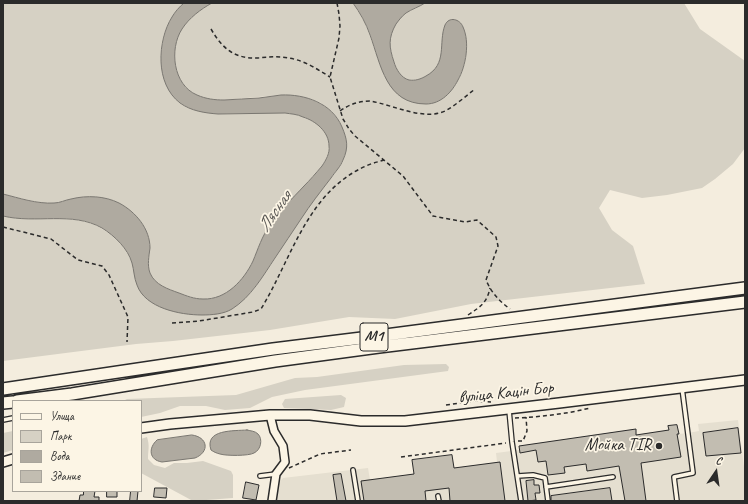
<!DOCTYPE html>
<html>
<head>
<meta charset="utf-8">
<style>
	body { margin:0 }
	#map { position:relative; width:748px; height:504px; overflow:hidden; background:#f4edde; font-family:Caveat,sans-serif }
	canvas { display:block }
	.frame { position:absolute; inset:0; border:4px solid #2b2b2b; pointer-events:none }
	.legend { position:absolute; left:12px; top:400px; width:130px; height:92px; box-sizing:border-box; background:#fcf5e5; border:1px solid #a8a49b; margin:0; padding:5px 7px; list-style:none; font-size:12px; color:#2b2b2b }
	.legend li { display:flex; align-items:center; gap:8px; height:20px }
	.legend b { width:20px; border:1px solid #a8a49b }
	.north { position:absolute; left:696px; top:452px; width:40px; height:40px; -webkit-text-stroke:3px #fcf5e5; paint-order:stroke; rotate:13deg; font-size:11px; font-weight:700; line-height:16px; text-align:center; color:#2b2b2b }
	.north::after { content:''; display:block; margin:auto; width:14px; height:18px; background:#2b2b2b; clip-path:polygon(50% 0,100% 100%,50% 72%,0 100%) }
</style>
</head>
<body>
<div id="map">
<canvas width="748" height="504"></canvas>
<div class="frame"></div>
<ul class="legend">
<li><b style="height:5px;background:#fcf5e5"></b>Улица</li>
<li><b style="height:11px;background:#d6d1c4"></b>Парк</li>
<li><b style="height:11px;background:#afaaa0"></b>Вода</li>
<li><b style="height:11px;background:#c2bdb1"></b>Здание</li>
</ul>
<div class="north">С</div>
</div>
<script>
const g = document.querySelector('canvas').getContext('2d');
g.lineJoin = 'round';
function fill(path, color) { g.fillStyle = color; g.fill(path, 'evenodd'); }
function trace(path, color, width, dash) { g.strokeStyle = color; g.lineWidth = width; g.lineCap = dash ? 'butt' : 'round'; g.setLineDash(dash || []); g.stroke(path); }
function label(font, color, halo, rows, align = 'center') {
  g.font = font + ' Caveat,sans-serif'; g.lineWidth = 3.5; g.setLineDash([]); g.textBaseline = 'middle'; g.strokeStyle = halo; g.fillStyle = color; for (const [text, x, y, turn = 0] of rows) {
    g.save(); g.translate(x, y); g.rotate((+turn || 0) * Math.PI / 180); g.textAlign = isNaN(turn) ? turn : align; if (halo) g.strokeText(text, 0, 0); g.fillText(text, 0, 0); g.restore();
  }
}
fill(new Path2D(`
	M738 420 745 475V501H277L279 482 283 478 368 468 370 480 497 462 496 453 519 450V446L636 429 637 435 668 430V426L677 425 679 434 688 433 699 431 698 424Z`), '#e5dfd0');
fill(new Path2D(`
	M3 3H184C167 19 159 40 161 63 163 81 170 100 188 108 193 109 198 110 203 110 212 112 221 114 230 114 259 114 310 104 326 135 332 146 328 156 322 166 312 177 303 187 293 198 285 206 276 215 270 225 262 236 258 249 253 261 244 280 228 298 206 299 197 300 188 296 179 293 168 289 155 285 150 273 147 264 150 254 150 245 148 227 135 212 119 203 105 196 87 195 71 199 65 200 60 203 54 203 37 203 19 198 3 194Z
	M212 3H353L365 23 384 75 390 85 454 87C467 66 467 55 465 31L444 29C443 41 443 58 436 68 433 73 427 77 422 78 416 80 409 82 404 78 395 72 389 48 390 39 391 32 395 25 399 19 406 11 416 9 425 3H684L700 29 745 61V148L733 164 715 179 702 188 667 195 642 198 610 190 599 208 612 230 633 246 645 284 471 304 395 319 349 317 270 330 173 341 136 344 3 361V216C38 225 76 209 107 232 119 240 126 250 132 262L190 314 202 315 213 314 231 310 246 297 254 289 267 271 306 211 343 162 347 142 340 124 335 115 321 103 313 100 281 95 224 100C215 100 206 99 197 95 173 85 169 49 182 29 189 18 201 9 212 3Z
	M446 364 449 367 448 371 305 390 272 397 250 408 225 410 206 406H180L160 413 141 417V401H123L127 399 236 395 295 378 317 377 404 365Z
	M341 395 346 398 344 407 331 410 284 408 282 404 285 399Z
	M13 431V450L3 453V433Z
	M147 437C150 446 148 450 148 459L154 465 165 468 174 463H187L203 461 231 471 233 475V498L193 501 141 473V439Z`), '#d6d1c4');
const water = new Path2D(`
	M184 3H212C201 9 189 18 182 29 169 49 173 85 197 95 206 99 215 100 224 100 236 99 247 99 259 98 266 97 274 96 281 95 305 94 332 103 342 127 347 139 349 147 343 160 341 166 335 172 331 178 321 191 310 205 301 219 292 232 284 245 275 258 263 276 251 297 232 309 224 314 212 315 202 315 180 315 145 308 137 285 134 278 134 270 132 263 128 249 115 236 102 228 72 211 36 224 3 216V194C19 198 37 204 54 203 60 203 65 200 71 199 87 195 105 196 119 203 136 212 150 229 150 248 149 256 147 265 150 273 155 285 168 289 179 293 187 296 194 299 203 299 226 300 244 280 253 261 258 249 262 236 270 225 279 211 292 199 304 186 310 180 316 173 322 166 326 160 330 153 329 146 329 132 316 121 303 117 297 114 291 114 285 113L218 114C205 113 191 111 180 103 155 84 157 41 172 17 175 12 179 7 184 3Z
	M353 3H425C419 7 412 9 406 13 402 16 399 20 396 24 388 38 389 47 394 62 396 69 401 78 409 80 415 81 421 79 426 76 448 64 438 43 445 25 449 16 460 19 463 27 470 42 466 66 458 80 452 92 441 104 426 104 386 104 381 65 370 35 366 23 360 13 353 3Z
	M247 430C251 431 255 431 258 434 263 439 261 450 254 453 249 456 226 456 220 454 216 453 214 452 211 450 204 429 234 431 247 430Z
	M192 435C208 437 210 452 195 458L162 462C149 460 148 448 157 440Z`);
fill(water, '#afaaa0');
trace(water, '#7a7771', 1);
const building = new Path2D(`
	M677 425 679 434H677L681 457 641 463 646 501H625L619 466 587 471 586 464 564 467 565 473 548 475 546 461 538 462 536 450 520 453 519 446 636 429V435L669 430 668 426Z
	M738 428 741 453 706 456 703 433Z
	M452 455 454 468 500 462 505 501H450L449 488 425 491 426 501H364L361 481 414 474 412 460Z
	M341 474 346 501H337L333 475Z
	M534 480V485H539L540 493H535L536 500 528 501 526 481Z
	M246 482 259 485 256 500 243 498Z
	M155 488H167L166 498 154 497Z
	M610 488 612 501H551V496Z
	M84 491H95L94 497H99V501H79L80 495H83Z
	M107 491H117V497H107Z
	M131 491H138L137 501H130Z`);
fill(building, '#c2bdb1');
trace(building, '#2b2b2b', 1);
const service = new Path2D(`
	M509 410 512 442 521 501
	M3 420 13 418
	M353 470 358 501
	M260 476 276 474
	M518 476 533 475 545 478 548 501
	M546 487 613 477
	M438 496 439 501
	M677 501 674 477 693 473 682 388`);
const minor = new Path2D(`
	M270 415 274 431 283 446 285 462 276 474 272 501`);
const secondary = new Path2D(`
	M141 428 170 424 270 415H310L361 421H405L559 403 745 380
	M3 462 13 459`);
const trunk = new Path2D(`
	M3 389 273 349 378 336 745 288
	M17 401 72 394 275 361 379 347 745 302
	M3 403 13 402`);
trace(service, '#2b2b2b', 6);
trace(minor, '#2b2b2b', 10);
trace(secondary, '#2b2b2b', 12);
trace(trunk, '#2b2b2b', 14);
trace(new Path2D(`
	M337 3 339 14 340 26 339 38 330 77 343 119 349 129 355 136 403 176 433 216 465 222 477 220 496 237 498 246 486 280C491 292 499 301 510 309
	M211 29C222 48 234 59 258 58 268 57 278 56 288 58 304 60 317 69 330 77
	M340 111C350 104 359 101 370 101 394 105 425 122 447 110 457 104 466 96 475 89
	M3 227 51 239 78 260 102 266 109 275 128 317 127 342
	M468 315C480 307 487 303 490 288
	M172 323 199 321 253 312 261 309C292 258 307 192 366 166 372 163 378 162 384 160
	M446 405 474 401 491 402
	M515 418C540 417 566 414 590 408
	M518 441H523L527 431 526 417
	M401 457 506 443
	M289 468 320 454 351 450`), '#2b2b2b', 1.5, [4, 3]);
trace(service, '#fcf5e5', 3.5);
trace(minor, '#fcf5e5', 7);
trace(secondary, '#fcf5e5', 9);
trace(trunk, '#fcf5e5', 11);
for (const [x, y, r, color] of [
	[659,446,4,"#2b2b2b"]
]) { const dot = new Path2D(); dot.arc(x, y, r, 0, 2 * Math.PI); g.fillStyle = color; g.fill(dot); trace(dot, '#fcf5e5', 1.5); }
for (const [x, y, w] of [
	[374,337,28]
]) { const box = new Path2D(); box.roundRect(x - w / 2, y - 14, w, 28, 3); g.fillStyle = '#fcf5e5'; g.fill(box); trace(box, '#2b2b2b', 1); }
label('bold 16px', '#2b2b2b', null, [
	["М1",374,337]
]);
label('17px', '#2b2b2b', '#fcf5e5', [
	["вуліца Кацін Бор",506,393,-6]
]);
label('17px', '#2b2b2b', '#fcf5e5', [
	["Мойка TIR",651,446]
], 'right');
label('italic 18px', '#595754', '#fcf5e5', [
	["Лясная",275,212,-55]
]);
</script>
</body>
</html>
